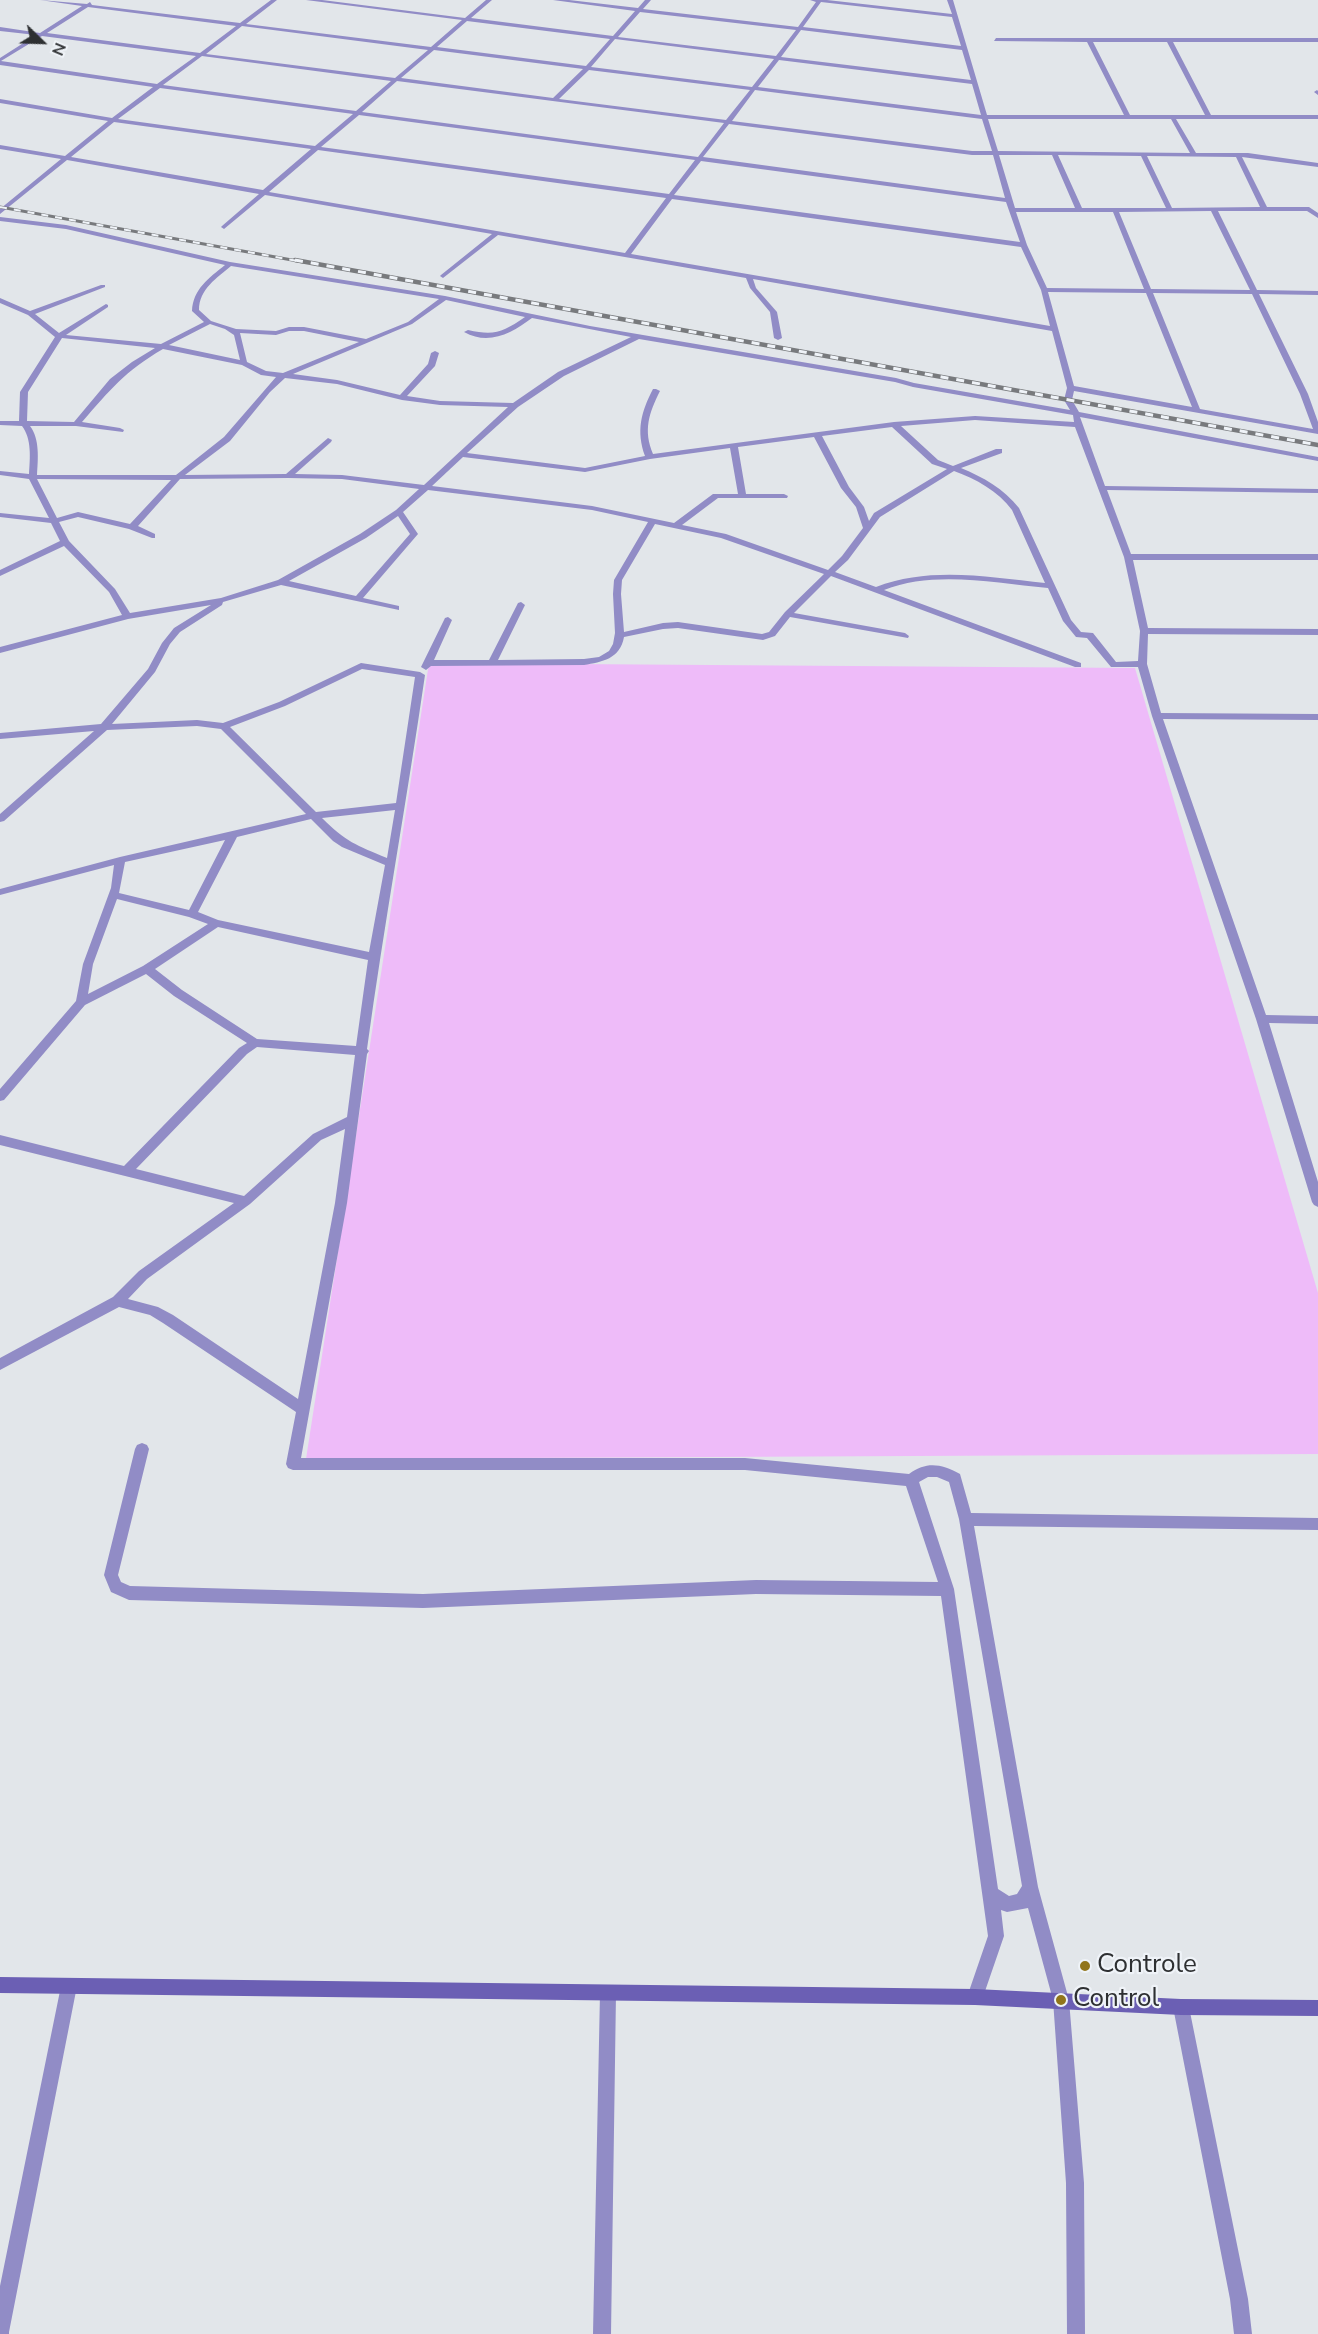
<!DOCTYPE html>
<html>
<head>
<meta charset="utf-8">
<style>
	body { margin:0 }
	#map { position:relative; width:1318px; height:2334px; overflow:hidden; background:#e2e6ea; font-family:"Nunito Sans",sans-serif }
	canvas { display:block }
	.north { position:absolute; left:12px; top:12px; width:60px; height:60px; -webkit-text-stroke:4px #eff3f8; paint-order:stroke; rotate:113deg; font-size:16px; font-weight:700; line-height:24px; text-align:center; color:#2e3032 }
	.north::after { content:''; display:block; margin:auto; width:21px; height:27px; background:#2e3032; clip-path:polygon(50% 0,100% 100%,50% 72%,0 100%) }
</style>
</head>
<body>
<div id="map">
<canvas width="1318" height="2334"></canvas>
<div class="north">N</div>
</div>
<script>
const g = document.querySelector('canvas').getContext('2d');
g.lineJoin = 'round';
function fill(path, color) { g.fillStyle = color; g.fill(path, 'evenodd'); }
function trace(path, color, width, dash) { g.strokeStyle = color; g.lineWidth = width; g.lineCap = dash ? 'butt' : 'round'; g.setLineDash(dash || []); g.stroke(path); }
function label(font, color, halo, rows, align = 'center') {
  g.font = font + ' "Nunito Sans",sans-serif'; g.lineWidth = 4.5; g.setLineDash([]); g.textBaseline = 'middle'; g.strokeStyle = halo; g.fillStyle = color; for (const [text, x, y, turn = 0] of rows) {
    g.save(); g.translate(x, y); g.rotate((+turn || 0) * Math.PI / 180); g.textAlign = isNaN(turn) ? turn : align; if (halo) g.strokeText(text, 0, 0); g.fillText(text, 0, 0); g.restore();
  }
}
fill(new Path2D(`
	M429 663 1135 668 1318 1293V1454L306 1459Z`), '#eebbf9');
fill(new Path2D(`
	M40 0 87 4 90 2 92 5 240 23 271 0H277L246 24 431 47 462 20 306 0H322L465 18 486 0H492L471 18 613 36 635 11 553 0H569L638 8 645 0H651L643 9 798 27 816 2 810 0H827L952 14 947 0H953L987 115H1124L1087 42 994 41 996 38H1318V42H1173L1211 115H1318V119H1176L1196 153H1248L1318 163V167L1242 157 1267 207H1309L1318 213V218L1307 211H1218L1257 290 1318 291V295L1259 294 1308 394 1318 422V434L1074 391 1072 400 1079 412 1318 457V461L1080 417 1105 486 1318 489V493L1107 490 1131 554H1318V560H1133L1148 628 1318 629V635L1148 634 1147 664 1161 713 1318 714V720L1163 719 1266 1015 1318 1016V1024L1269 1023 1318 1182V1207L1314 1205 1312 1202 1256 1019 1152 716 1138 667H1111L1087 638 1076 637 1063 621 1048 588C995 583 934 570 884 590L1081 663V667H1075L831 576 794 613 905 633 909 636 908 638 790 617 775 636 763 640 678 628 663 629 624 637C620 659 602 662 584 665L431 666 426 670 421 667 445 618 448 617 452 620 434 660H489L518 603 521 602 525 605 498 660 584 659 599 657 609 651 613 644 615 633 613 594 614 580 648 522 592 510 428 490 403 512 418 534 363 598 399 606V610L281 585 223 602 222 605 180 632 170 644 155 672 112 724 197 720 223 723 279 702 361 663 420 672 425 675C407 800 384 924 367 1049L369 1051 367 1054 347 1203 301 1458H745L909 1474C927 1461 941 1464 960 1474L971 1513 1318 1518V1530L974 1526 1038 1887 1069 2000 1084 2183 1085 2334H1067L1066 2183 1053 2000 1028 1908 1007 1912 1001 1910 1004 1936 983 1997 981 2003 975 2005 969 2003 967 1997 988 1936 941 1596 756 1594 423 1608 129 1600 111 1592 104 1575 135 1449 137 1445 142 1443 147 1445 149 1449 118 1575 121 1582 130 1586 423 1594 756 1580 938 1582 906 1486 745 1470H293L288 1468 286 1464 296 1412 163 1323 150 1315 119 1307 0 1370V1358L113 1297 139 1271 234 1203 0 1145V1135L124 1166 239 1048 247 1043 174 996 146 974 85 1005 4 1100 0 1101V1089L76 1001 83 964 111 888 114 865 0 895V889L120 857 306 814 221 729 197 726 107 730 4 821 0 822V814L94 731 0 739V733L101 724 148 669 162 643 174 628 211 605 128 619 0 653V647L122 615 109 592 64 546 0 576V570L60 541 51 523 0 517V513L49 518 29 479 0 475V471L29 474C30 458 32 439 22 426L0 425V421H19L20 392 55 337 28 315 0 303V298L30 311 101 285H105V287L35 314 59 333 106 304 108 305V307L66 335 161 344 204 322 192 311C193 289 209 278 225 265L66 229 0 221V217L66 225 230 262 445 296 590 326 896 378 914 383 1070 410 1064 400 1067 388 1052 331 753 279 756 288 777 312 782 338 778 340 774 338 770 312 750 288 746 278 498 235 443 278 440 276 441 275 492 234 265 195 224 229 221 227 222 226 259 194 67 160 0 214V209L61 159 0 149V145L65 156 108 121 0 103V99L112 118 153 87 0 65V58L36 35 0 31V27L40 33 82 6ZM821 2 952 17 961 46 803 27ZM88 7 236 26 200 53 47 33ZM640 12 796 30 776 56 618 37ZM467 21 610 39 586 66 437 47ZM242 26 428 50 395 78 206 54ZM801 30 962 50 971 80 781 57ZM42 36 196 56 157 84 1 61ZM615 39 774 59 752 87 591 67ZM1093 42H1167L1205 115H1130ZM434 50 583 69 553 98 401 78ZM202 56 391 81 356 111 163 85ZM779 60 972 84 981 115 758 87ZM589 70 750 90 726 120 559 99ZM397 81 724 123 698 157 362 112ZM160 88 353 114 315 146 118 119ZM755 90 982 119 992 151H972L732 121ZM359 115 695 160 669 194 321 147ZM988 119H1171L1190 153 998 151ZM114 122 311 149 263 190 71 157ZM729 124 972 155H993L1005 198 703 157ZM318 150 666 198 625 253 269 192ZM999 155H1052L1075 208H1015ZM1058 155 1141 156 1166 208H1082ZM1147 156 1236 157 1260 207 1172 208ZM701 161 1006 202 1020 242 674 195ZM672 199 1021 247 1041 290 1050 326 631 254ZM1211 211 1250 290 1151 289 1119 212ZM1016 212H1113L1144 289 1047 288 1027 245ZM231 266 439 299 408 322 366 339 304 327H289L276 331 236 329 211 321 199 310C199 289 217 278 231 266ZM1048 292 1146 293 1192 407 1074 386ZM1153 293 1252 294 1300 394 1313 429 1200 409ZM446 300 525 317C503 332 495 336 468 330L464 332C489 346 512 333 532 318L631 337 558 372 513 403 440 401 407 396 435 366 439 353 435 351 431 353 428 364 400 395 337 380 293 374 412 324ZM210 324 225 329 234 335 240 360 169 345ZM289 331H304L359 342 283 373 266 371 247 362 240 333 276 335ZM62 338 155 348 132 362 110 379 74 422 27 421 28 392ZM639 339 895 382 913 387 1073 415 1074 422 975 416 894 422 653 454C643 430 649 413 660 391L656 389H653C641 412 636 431 645 456L585 468 467 453 518 407 564 376ZM163 349 242 365 261 375 276 377 224 437 176 475H37C38 459 40 439 30 426H76L123 432 124 430 120 428 82 422C110 390 125 371 163 349ZM285 378 337 384 402 400 440 405 508 407 424 485 342 475 295 474 331 442 332 440 328 438 286 474 185 475 230 441 270 392ZM975 420 1075 427 1124 557 1140 631 1138 661 1116 662 1093 633 1081 632 1071 620 1019 508C1004 489 983 477 961 468L1002 453V449H996L953 466 938 460 901 426ZM892 427 932 464 947 469 874 513 869 521 864 507 849 487 822 436ZM814 437 841 488 856 507 863 528 842 556 828 570 726 534 682 525 718 498H787L788 496 784 494H746L738 447ZM730 448 738 494H713L674 523 592 506 432 486 463 457 585 472 650 459ZM954 471C976 479 998 491 1012 510L1045 583C989 577 930 566 876 587L835 572 848 560 880 517ZM288 478 342 479 419 489 396 510 360 534 278 580 221 598 130 613 115 589 69 541 59 522 78 517 129 529 152 538H155V534L138 526 180 479ZM37 479 171 480 130 524 78 512 57 518ZM398 516 410 534 356 596 289 581 366 538ZM655 524 721 538 824 574 785 612 769 632 762 634 678 622 663 623 624 632 621 594 622 580ZM362 669 415 677 396 803 316 812 230 727 285 706ZM395 810 387 858C356 845 346 842 322 818ZM311 819 333 841 342 847 385 865 369 952 218 920 198 912 237 837ZM225 840 189 910 119 893 125 862ZM117 899 189 917 208 924 143 966 88 994 93 964ZM218 927 368 960 356 1046 257 1039 182 990 155 969ZM257 1047 355 1055 347 1117 313 1134 244 1196 136 1169 247 1054ZM345 1129 335 1203 298 1399 173 1315 158 1307 128 1299 147 1279 250 1204 321 1140ZM928 1477H937L949 1482 959 1519 1022 1886 1017 1894 1009 1896 998 1889 954 1589 919 1482Z
	M1317 90 1318 91V95L1314 92Z
	M69 1978 75 1980 77 1986 9 2332V2334H0V2286L61 1986 63 1980Z
	M608 1985 614 1987 616 1993 611 2334H593L600 1993 602 1987Z
	M1181 1999 1187 2001 1189 2007 1248 2299 1252 2334H1234L1230 2299 1173 2007 1175 2001Z`), '#918cc6');
fill(new Path2D(`
	M0 1977 975 1989 1181 1999 1318 2000V2016L1181 2015 975 2005 0 1993Z`), '#6b5fb4');
const railFar1 = new Path2D(`
	M0 207 303 262`);
const rail = new Path2D(`
	M295 260 1318 445`);
trace(railFar1, '#787a7d', 3);
trace(rail, '#787a7d', 4.5);
trace(railFar1, '#eff3f8', 2, [7]);
trace(rail, '#eff3f8', 3, [8]);
for (const [x, y, r, color] of [
	[1085,1966,6,"#91751b"],
	[1061,2000,6,"#91751b"]
]) { const dot = new Path2D(); dot.arc(x, y, r, 0, 2 * Math.PI); g.fillStyle = color; g.fill(dot); trace(dot, '#eff3f8', 2); }
label('26px', '#2e3032', '#eff3f8', [
	["Controle",1097,1966],
	["Control",1073,2000]
], 'left');
</script>
</body>
</html>
